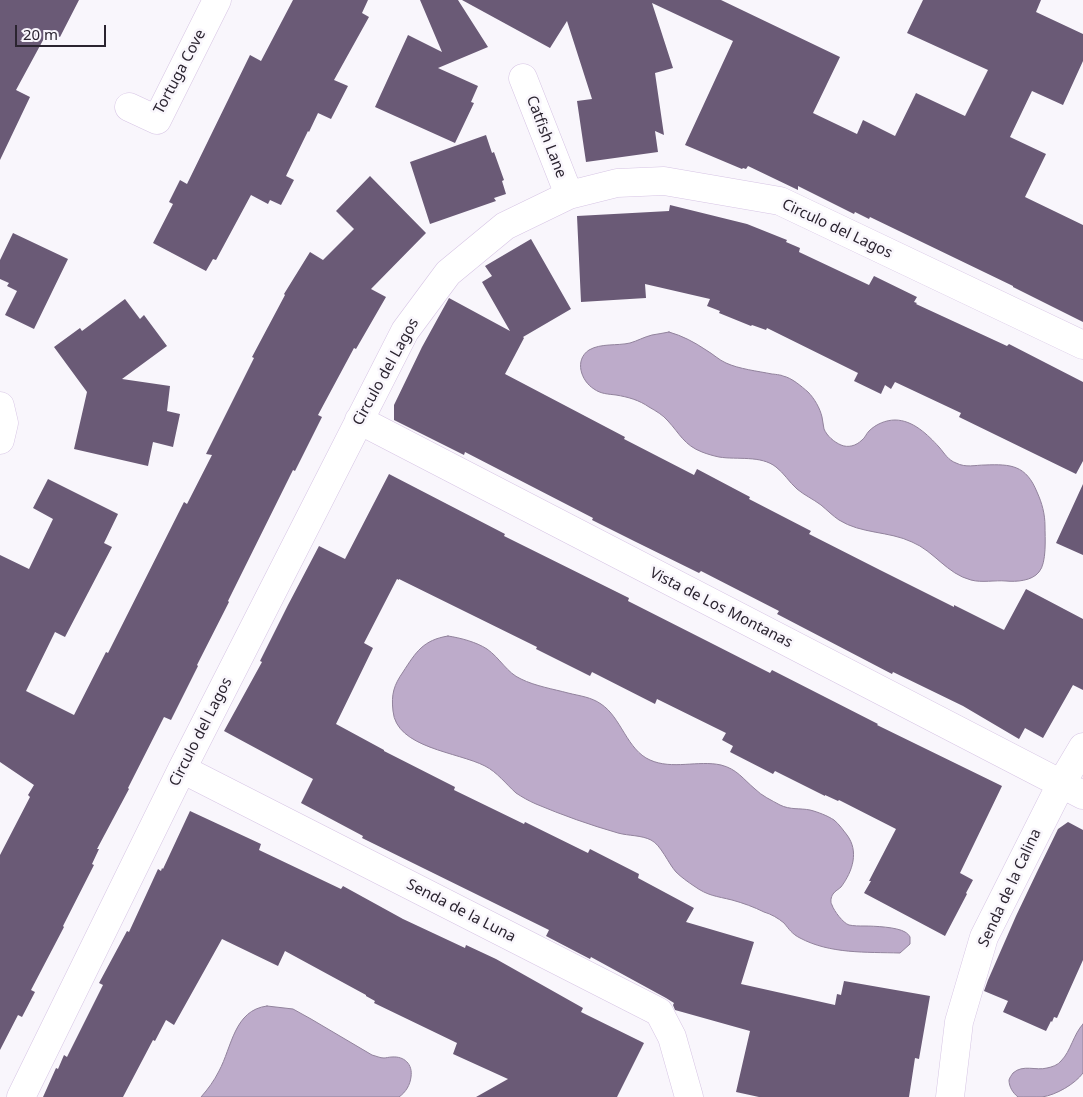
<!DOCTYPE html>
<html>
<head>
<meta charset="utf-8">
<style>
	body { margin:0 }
	#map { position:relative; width:1083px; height:1097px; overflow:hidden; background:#f9f6fc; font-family:"Noto Sans",sans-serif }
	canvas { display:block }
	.scale { position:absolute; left:15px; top:25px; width:91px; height:22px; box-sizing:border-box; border:2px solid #2b2430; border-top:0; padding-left:6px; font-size:15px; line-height:18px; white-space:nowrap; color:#2b2430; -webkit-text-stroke:4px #f9f6fc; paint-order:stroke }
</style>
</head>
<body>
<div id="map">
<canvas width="1083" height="1097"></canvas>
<div class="scale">20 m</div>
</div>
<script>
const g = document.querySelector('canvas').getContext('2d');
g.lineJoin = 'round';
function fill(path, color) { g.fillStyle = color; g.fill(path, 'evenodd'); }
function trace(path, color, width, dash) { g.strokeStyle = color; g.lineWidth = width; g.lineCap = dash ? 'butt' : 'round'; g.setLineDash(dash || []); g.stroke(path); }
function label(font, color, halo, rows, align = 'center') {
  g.font = font + ' "Noto Sans",sans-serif'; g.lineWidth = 5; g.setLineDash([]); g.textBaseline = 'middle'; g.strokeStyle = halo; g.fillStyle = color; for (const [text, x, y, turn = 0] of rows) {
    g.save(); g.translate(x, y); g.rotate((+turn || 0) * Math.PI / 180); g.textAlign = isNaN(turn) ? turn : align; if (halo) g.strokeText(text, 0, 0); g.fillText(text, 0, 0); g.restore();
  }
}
const water = new Path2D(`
	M669 332C683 336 694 342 706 350 713 354 719 360 726 363 739 369 757 371 772 374 773 374 782 375 783 376 792 378 801 386 808 392 814 398 820 408 822 417 823 421 823 425 824 429 827 436 834 442 841 445 848 448 856 446 862 440 865 438 866 434 869 431 876 424 886 420 895 420 913 420 928 435 939 447 945 454 948 460 956 463 966 468 975 465 985 465 1011 464 1026 465 1037 492 1042 503 1045 514 1045 526 1045 537 1047 563 1039 572 1032 581 1016 582 1006 581 995 580 982 583 971 580 947 574 934 551 912 542 889 531 861 534 839 520 833 516 827 510 821 505 813 499 804 495 797 489 789 482 784 473 776 467 761 455 737 460 719 457 714 456 707 454 702 452 684 445 680 434 668 421 663 415 656 411 649 407 639 400 628 397 616 395 608 394 601 394 594 389 581 381 574 360 589 350 601 343 617 346 630 343 637 341 644 337 652 335 658 334 664 333 669 332Z
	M448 636C461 638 476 642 487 649 500 658 507 673 521 679 535 686 553 689 568 693 580 696 591 697 601 704 621 717 627 750 650 760 672 770 698 760 721 765 737 769 743 779 755 789 762 796 771 800 780 805 790 810 800 808 810 810 818 812 828 816 834 820 839 824 843 830 847 835 859 851 853 871 841 887 839 889 835 891 833 894 831 897 830 902 832 905 834 911 843 923 849 925 854 926 859 926 864 926 874 926 897 927 905 932 907 933 909 935 910 937V944L900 953C866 952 830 954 800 938 792 934 789 929 784 923 778 918 771 914 764 912 754 907 743 903 732 900 716 896 708 896 694 886 688 882 681 877 676 872 668 863 661 845 651 840 641 835 629 836 618 833 590 825 562 815 536 804 529 801 522 797 516 793 506 784 497 772 485 766 458 752 396 748 393 711 391 694 394 685 403 672 416 652 423 640 448 636Z
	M267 1006 293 1009 311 1019 372 1055C376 1056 380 1058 384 1058 386 1058 389 1057 392 1057 404 1056 413 1064 411 1077 410 1085 406 1092 399 1097H201C208 1089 214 1081 219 1071 232 1047 234 1010 267 1006Z
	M1083 1024V1073C1075 1084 1056 1095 1042 1097 1035 1097 1025 1097 1018 1097 1013 1093 1009 1087 1009 1080 1010 1077 1011 1076 1013 1073 1023 1064 1036 1071 1047 1068 1052 1067 1058 1065 1061 1061 1071 1051 1073 1035 1083 1024Z`);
fill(water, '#bdabca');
trace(water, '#91829c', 1);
fill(new Path2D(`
	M0 0H79L60 37 48 31 16 90 30 97 0 160Z
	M293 0H368L362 13 369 17 334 80 348 86 331 119 318 113 309 132 308 131 286 176 294 180 281 205 270 200 268 204 251 195 216 260 213 259 206 271 153 243 173 204 169 202 180 180 187 184 250 55 261 61Z
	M420 0H458L488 47 438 68 478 86 471 102 474 103 455 143 375 107 408 35 442 52Z
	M462 0H721L840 57 813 113 857 134 863 120 895 136 916 93 965 116 988 70 907 33 923 0H1041L1036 12 1083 34V61L1063 105 1032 91 1010 137 1046 154 1025 197 1083 225V322L1013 287V286L870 217 869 219 855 212 854 214 798 186V190L748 166 746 169 743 168 742 169 685 145 733 41 652 3 673 68 655 73 664 135 655 131 658 152 586 162 577 101 592 99 567 21 550 48Z
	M486 135 492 153 494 152 504 180 502 181 506 194 494 198 496 201 430 224 410 162Z
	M370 176 426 233 371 289 386 297 356 349 354 348 318 415 322 417 295 471 293 470 228 601 229 602 197 665 198 666 171 720 164 717 128 788 129 789 97 849H99L92 864 94 865 63 926 64 927 31 990 35 992 22 1017 18 1015 0 1050V855L30 797 28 795 34 785 0 762V555L29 569 53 519 33 508 48 479 118 514 104 543 112 547 65 637 55 632 26 691 74 715 106 652 108 653 184 502 187 504 212 455 206 454 254 358 252 357 285 295 284 294 310 252 323 260 354 229 336 211Z
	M670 205 747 224 787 240 786 242 800 248 799 252 869 285 874 276 917 297 914 302 917 303 916 304 1007 346 1009 344 1083 382V461L1076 474 959 417 961 413 895 382 891 389 885 385 881 394 854 381 858 373 767 328 766 330 752 325 751 326 719 313 720 311 707 306 710 299 645 284 646 298 581 302 577 216 669 211Z
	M13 233 68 259 34 329 5 315 17 291 7 286 9 283 0 279V260Z
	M531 239 571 309 523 337 524 338 505 374 625 437 624 439 694 475 697 469 750 497 749 499 811 531 809 534 880 570 954 607V605L1004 630 1026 589 1083 619V690L1073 685 1043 738 1025 728 1019 739 963 706 893 672 892 674 777 614 779 611 701 571 699 573 636 542 592 520 593 518 465 452 464 455 394 420V405L422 347 449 298 510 331 482 282 492 276 485 266Z
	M125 299 140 319 144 315 167 346 122 379 170 386 167 411 180 414 173 447 153 442 148 466 74 449 87 392 54 347 80 328 82 331Z
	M389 474 505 534 504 536 629 598 628 601 711 643 770 673 772 670 878 724 877 725 1002 786 960 873 973 880 966 893 967 894 945 936 864 893 871 881H869L896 829 839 800 838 801 825 795V796L775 771 773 774 730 752 733 746 722 740 726 733 657 699 655 704 592 672 590 676 536 649 537 647 399 579V580L397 579 364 643 373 648 336 724 384 750V751L455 787 454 790 524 824 525 822 588 853 590 849 639 874 638 878 694 908 686 922 754 942 741 984 835 1005 837 994 841 995 844 981 930 996 919 1059 915 1058 909 1097H759L736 1092 750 1031 675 1010 673 1005 674 1003 666 998 591 957 590 959 546 936 549 930 362 838 363 836 301 803 313 779 224 731 262 662 260 661 288 605 319 546 345 559Z
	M1083 484V555L1056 543Z
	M190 811 261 844 259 850 341 889 343 886 403 919 465 948 466 945 496 959 583 1008 581 1012 644 1043 617 1097H476L508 1079 453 1054 457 1043 374 1003 375 1001 366 996V995L285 951 278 966 222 939 174 1025 166 1020 155 1041 153 1040 123 1097H43L56 1068 58 1069 64 1055 67 1057 103 985 99 983 127 931 129 932 158 869 161 871 162 868 163 869Z
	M1068 822 1083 830V960L1057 1018 1054 1017 1052 1022 1051 1021 1046 1031 1003 1012 1008 1001 984 991 988 980 1016 916 1037 872 1058 829Z`), '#6a5a76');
const minor = new Path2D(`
	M523 78 569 195
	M129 107 157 120 217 0
	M0 406 4 423 0 440
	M359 420 1083 795
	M182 769 659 1012 672 1037 689 1097
	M21 1097 182 769 405 331 448 273 505 226 569 195 617 183 664 181 780 201 1083 345
	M950 1097 959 1022 984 937 1061 784 1083 747`);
trace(minor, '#d6c4e4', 29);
trace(minor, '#fff', 28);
label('15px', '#2b2430', '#f9f6fc', [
	["Tortuga Cove",180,72,-62],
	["Catfish Lane",546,137,69],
	["Circulo del Lagos",837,229,25],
	["Circulo del Lagos",386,372,-61],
	["Vista de Los Montanas",721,608,27],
	["Circulo del Lagos",201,732,-63],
	["Senda de la Calina",1010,888,-65],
	["Senda de la Luna",461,911,27]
]);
</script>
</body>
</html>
